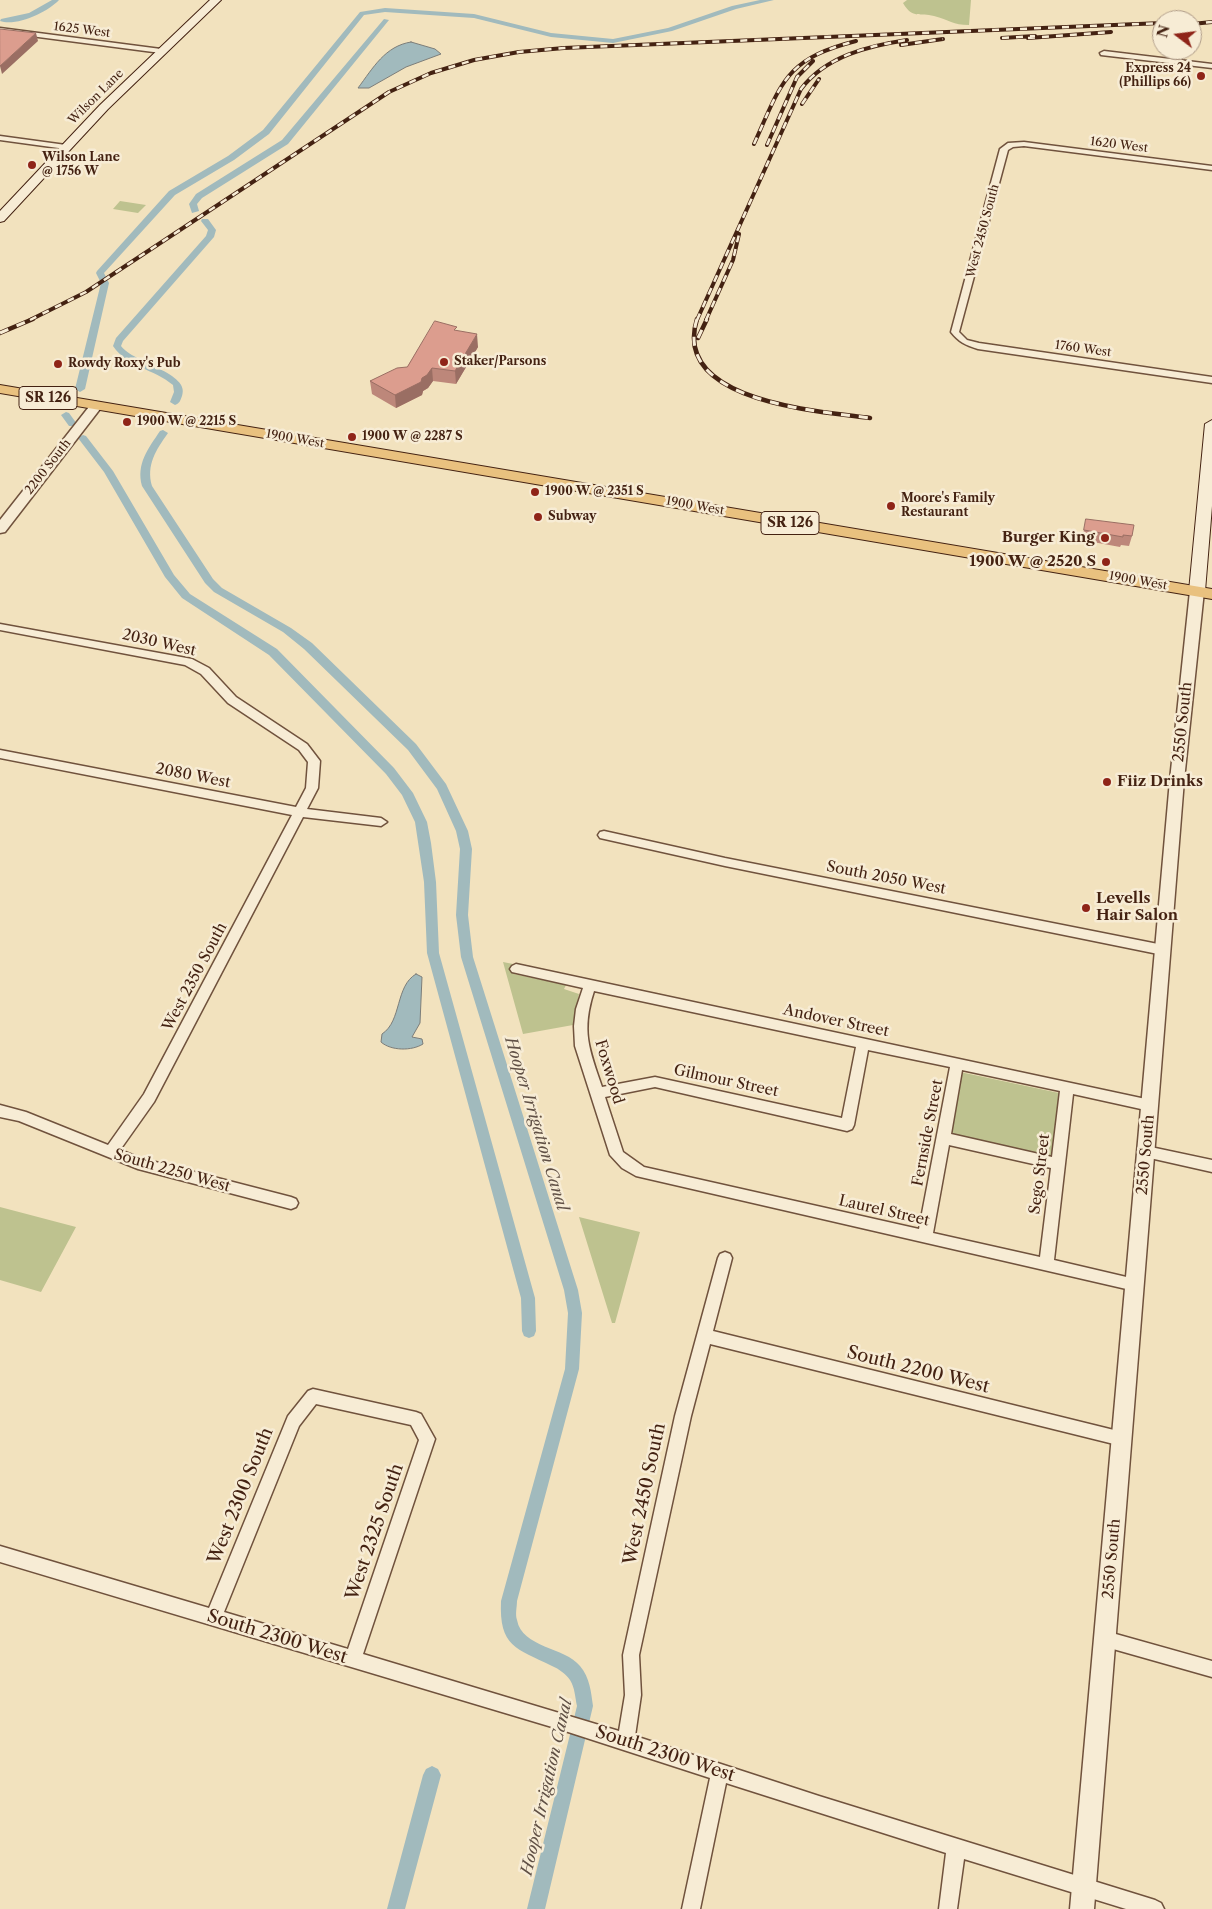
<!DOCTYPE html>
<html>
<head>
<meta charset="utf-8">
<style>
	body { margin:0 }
	#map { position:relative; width:1212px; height:1909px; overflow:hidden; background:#f2e2be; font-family:"Libre Caslon Text",serif }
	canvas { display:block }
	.north { position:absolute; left:1152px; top:10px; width:50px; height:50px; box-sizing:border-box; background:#f7ecd5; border:1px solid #af9b87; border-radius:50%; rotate:285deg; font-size:14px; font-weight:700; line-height:20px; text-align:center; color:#442212 }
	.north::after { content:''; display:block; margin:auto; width:18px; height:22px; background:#8f2418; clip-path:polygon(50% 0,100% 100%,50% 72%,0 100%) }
</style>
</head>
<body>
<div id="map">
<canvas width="1212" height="1909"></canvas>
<div class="north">N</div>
</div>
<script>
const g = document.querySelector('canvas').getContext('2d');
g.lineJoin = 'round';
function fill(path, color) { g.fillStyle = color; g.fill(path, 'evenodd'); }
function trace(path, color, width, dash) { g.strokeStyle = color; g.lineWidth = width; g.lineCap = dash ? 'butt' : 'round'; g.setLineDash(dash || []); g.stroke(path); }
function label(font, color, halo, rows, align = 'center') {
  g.font = font + ' "Libre Caslon Text",serif'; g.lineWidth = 5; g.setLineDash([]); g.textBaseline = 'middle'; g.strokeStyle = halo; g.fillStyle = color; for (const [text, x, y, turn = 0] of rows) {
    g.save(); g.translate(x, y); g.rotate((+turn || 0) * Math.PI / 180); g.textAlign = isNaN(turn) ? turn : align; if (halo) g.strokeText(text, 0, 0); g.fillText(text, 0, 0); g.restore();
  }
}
fill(new Path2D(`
	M907 0H971L969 25C953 25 949 20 934 16 920 12 913 20 903 3Z
	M120 201 146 205 138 213 113 209Z
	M503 962 513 964 510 971 514 974 566 985 564 989 579 994 573 1025 523 1034Z
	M960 1072 1059 1093 1051 1159 949 1137Z
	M0 1207 76 1227 41 1292 0 1280Z
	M579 1217 640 1232 615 1323H612Z`), '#bec28f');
const water = new Path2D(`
	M411 42 435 49 441 54 406 67 369 88H358C373 68 385 46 411 42Z
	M416 974 422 977 420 1023 412 1037 422 1039 423 1044C412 1051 391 1051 381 1042L382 1034C402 1021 395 986 416 974Z`);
fill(water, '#a1babd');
trace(water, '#7c7d79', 1);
fill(new Path2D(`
	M52 0H59C48 12 16 27 0 21L1 19 29 13Z
	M760 0H774L736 9 672 31 613 43 551 37 474 18 385 12 364 15 269 134 234 160 175 195 104 273 109 283 85 389 80 392 75 389 101 283 96 273 97 271 169 191 228 156 263 130 360 12 385 8 474 14 551 33 613 39 668 28 732 6Z
	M384 19 389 20 288 144 202 198 197 204 199 211 192 213 189 204 196 194 282 140Z
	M202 219H208L216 230 214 237 123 341 121 346C133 363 191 373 182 396 180 401 180 403 175 405L170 402 174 392 173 385C154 369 127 367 113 346L116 338 206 236 208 230 201 221Z
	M66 412 69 413 77 424 75 426H69L61 415Z
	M163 430 168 433C156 450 146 465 152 486L213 579 222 588 291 628 312 643 416 744 446 784 468 831 472 849 468 915 473 957 578 1290 582 1313 579 1369 517 1601C517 1607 515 1614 517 1620 522 1648 565 1647 580 1666 590 1678 591 1692 593 1706L545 1909H527L577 1706C575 1697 575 1688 570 1680 566 1674 559 1669 552 1666 516 1648 499 1647 501 1601L565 1369 568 1313 564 1290 461 957 456 915 460 849 456 831 437 789 408 750 304 649 283 632 214 592 205 583 142 486C136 464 148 449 160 431Z
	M83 435 86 436 113 471 174 575 190 594 277 649 394 768 413 793 427 822 431 843 436 882 439 953 535 1298 536 1331 534 1336 529 1338 524 1336 522 1331 521 1298 427 953 424 882 415 822 402 795 386 774 269 655 182 598 165 577 104 472 78 438Z
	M432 1766 438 1769 441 1775 405 1909H387L423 1775 426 1769Z`), '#a1babd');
const minor = new Path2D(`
	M0 28 161 49 165 51 161 53 0 32Z
	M1104 51 1212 64V68L1101 55 1100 53Z
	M0 136 66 145 70 147 66 149 0 140Z
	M1024 142 1212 166V170L1024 146 1013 147 1008 150 959 332 967 340 979 343 1212 377V383L978 349C965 345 959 342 951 332L1000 149 1008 143Z
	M0 624 192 659 209 668 236 697 307 744 320 761 318 788 307 809 381 818 387 822 381 826 303 817 154 1102 120 1150 140 1158 291 1197 296 1199 298 1203 296 1207 291 1209 138 1169 19 1121 0 1117V1105L26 1112 108 1145 144 1094 292 815 0 758V750L296 807 306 788 308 762 299 750 228 703 201 674 185 665 0 630Z
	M604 831 725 858 1163 945 1167 947 1169 950 1167 953 1163 955 725 866 600 838 598 835 600 832Z
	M516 964 1155 1101 1157 1105 1155 1109 1150 1111 1073 1094 1054 1260 1135 1279 1140 1280 1142 1285 1140 1290 1135 1291 636 1176 622 1168 610 1155 575 1046 574 1026 576 1009 583 988 512 972 510 969 512 966ZM594 991 856 1047 842 1118 655 1077 602 1087C589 1049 581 1031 594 991ZM868 1050 950 1067 919 1229 644 1167 623 1152 605 1097 655 1087 847 1131 852 1129 854 1125ZM962 1070 1060 1091 1052 1157 951 1134ZM949 1145 1051 1168 1040 1257 933 1233Z
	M1146 1146 1212 1160V1172L1141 1156 1139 1152 1141 1148Z
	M725 1252 730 1254 732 1258 713 1331 1122 1432 1127 1434 1130 1439 1127 1444 1122 1446 710 1344 691 1416 639 1655 641 1695 635 1736 819 1796 1155 1900 1161 1903 1164 1909H1126L964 1859 957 1909H939L946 1853 726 1783 700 1909H682L710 1778 562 1730 0 1562V1546L209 1608 288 1416 308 1391 313 1389 416 1412 421 1414 435 1439 363 1654 619 1731 625 1695 623 1655 675 1416 718 1258 720 1254ZM316 1404 411 1425 419 1440 348 1649 224 1612 299 1426Z
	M1105 1631 1212 1661V1677L1099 1645 1097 1639 1099 1633Z`);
const tertiary = new Path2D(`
	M96 402 102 406 100 409 5 532 0 533V520L92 403Z
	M1197 587 1204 591 1184 780 1094 1909H1070L1170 780 1190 591Z`);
const secondary = new Path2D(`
	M210 0H221L108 109 4 221 0 222V211L100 105Z
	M1212 420V506L1205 591 1197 596 1189 591 1205 424Z`);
const primary = new Path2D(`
	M0 385 1212 589V599L0 393Z`);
trace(minor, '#70523d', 3);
trace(tertiary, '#70523d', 3);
trace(secondary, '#442212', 2);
trace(primary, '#442212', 2);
fill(minor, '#f7ecd5');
fill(tertiary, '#f7ecd5');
fill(secondary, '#f7ecd5');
fill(primary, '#e9c17f');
const railFar1 = new Path2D(`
	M1192 24 1212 22
	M1002 38 1035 36
	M1028 38 1111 32
	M901 45 943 39
	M802 104 819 79
	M754 144C782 82 785 59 856 41
	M767 145 797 77 813 61
	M30 320 86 292 389 92 431 73 474 60 519 52 564 48 1162 23
	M697 320 801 89C826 56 868 46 907 40
	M706 320 733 260 739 234`);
const rail = new Path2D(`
	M697 319C671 402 818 411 870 418
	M0 333 33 319
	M698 338 707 319`);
trace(railFar1, '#442212', 4);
trace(rail, '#442212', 4.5);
trace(railFar1, '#f7ecd5', 2.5, [7]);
trace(rail, '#f7ecd5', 3, [9]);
fill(new Path2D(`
	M457 331 478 347 456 384 433 381 428 388 423 391 422 395 396 408 372 394 370 381 407 367Z
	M1086 519 1132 536 1129 546 1121 545 1120 547 1082 540Z`), '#bd877a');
fill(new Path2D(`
	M36 33 38 41 2 74 0 66Z
	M477 334 478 347 456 384 455 371Z
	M432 368 433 381 428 388 423 391 422 395 396 408 395 395 422 378Z`), '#9a6e63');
const building = new Path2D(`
	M0 29 36 33 0 66Z
	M435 321 457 327 454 330 477 334 455 371 432 368 427 375 422 378 421 382 395 395 370 381 397 368 407 367Z
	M1086 519 1134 525 1132 536 1123 535V537L1084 530Z`);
fill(building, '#dc9d8e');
trace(building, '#9a6e63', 1);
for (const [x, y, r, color] of [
	[1201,76,5,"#8f2418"],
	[32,165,5,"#8f2418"],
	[444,362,5,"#8f2418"],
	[58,364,5,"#8f2418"],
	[127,422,5,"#8f2418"],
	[352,437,5,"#8f2418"],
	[535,492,5,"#8f2418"],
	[891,506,5,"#8f2418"],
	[538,517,5,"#8f2418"],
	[1105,538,5,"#8f2418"],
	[1106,562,5,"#8f2418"],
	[1107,782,5,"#8f2418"],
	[1086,908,5,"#8f2418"]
]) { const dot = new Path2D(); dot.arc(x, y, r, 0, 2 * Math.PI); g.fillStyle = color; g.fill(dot); trace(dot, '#f7ecd5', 2); }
label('12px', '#442212', '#f7ecd5', [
	["1625 West",82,30,7],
	["Wilson Lane",96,97,-45],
	["1620 West",1119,145,7],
	["West 2450 South",983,231,-75],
	["1760 West",1083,349,8],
	["1900 West",295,439,10],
	["2200 South",48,467,-52],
	["1900 West",695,506,10],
	["1900 West",1138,581,10]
]);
label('bold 12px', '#442212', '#f7ecd5', [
	["Express 24",1191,69,"right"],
	["(Phillips 66)",1191,83,"right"],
	["Wilson Lane",42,158],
	["@ 1756 W",42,172],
	["Staker/Parsons",454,362],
	["Rowdy Roxy's Pub",68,364],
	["1900 W @ 2215 S",137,422],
	["1900 W @ 2287 S",362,437],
	["1900 W @ 2351 S",545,492],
	["Moore's Family",901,499],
	["Restaurant",901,513],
	["Subway",548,517]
], 'left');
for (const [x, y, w] of [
	[48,398,58],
	[790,523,58]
]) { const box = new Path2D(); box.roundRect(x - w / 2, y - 11.5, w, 23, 4); g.fillStyle = '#f7ecd5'; g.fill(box); trace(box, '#442212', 1); }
label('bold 14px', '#442212', null, [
	["SR 126",48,398],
	["SR 126",790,523]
]);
label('bold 15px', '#442212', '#f7ecd5', [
	["Burger King",1095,538],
	["1900 W @ 2520 S",1096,562],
	["Fiiz Drinks",1117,782,"left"],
	["Levells",1096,899,"left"],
	["Hair Salon",1096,916,"left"]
], 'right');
label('15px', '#442212', '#f7ecd5', [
	["2030 West",159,643,13],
	["2550 South",1183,722,-84],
	["2080 West",193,776,11],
	["South 2050 West",886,878,11],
	["West 2350 South",195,977,-62],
	["Andover Street",836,1021,12],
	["Foxwood",609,1072,73],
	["Gilmour Street",726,1081,12],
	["Fernside Street",928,1133,-79],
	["2550 South",1146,1155,-85],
	["South 2250 West",172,1171,16],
	["Sego Street",1040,1174,-83],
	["Laurel Street",884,1211,13],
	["2550 South",1112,1559,-85]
]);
label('italic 16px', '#605045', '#f7ecd5', [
	["Hooper Irrigation Canal",536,1124,73],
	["Hooper Irrigation Canal",547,1787,-77]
]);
label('18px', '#442212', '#f7ecd5', [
	["South 2200 West",918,1370,14],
	["West 2450 South",645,1494,-78],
	["West 2300 South",241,1496,-68],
	["West 2325 South",375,1532,-71],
	["South 2300 West",277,1637,17],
	["South 2300 West",665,1754,18]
]);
</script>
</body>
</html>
